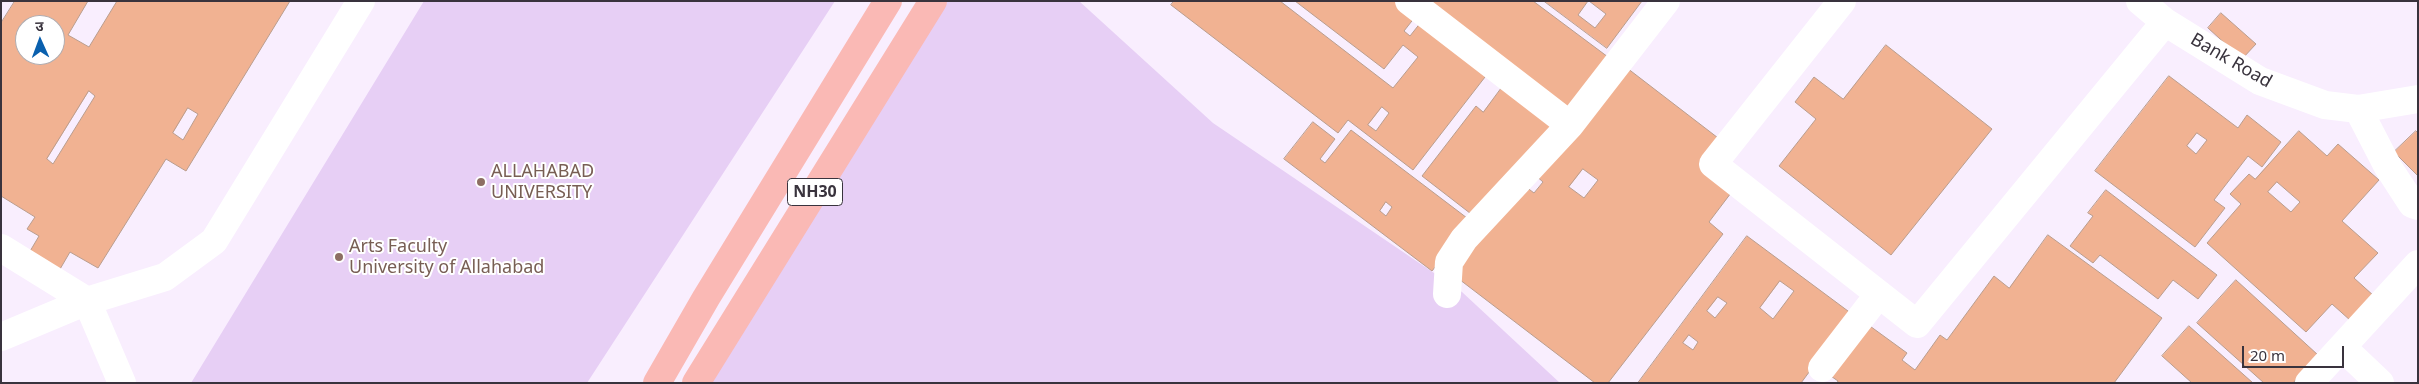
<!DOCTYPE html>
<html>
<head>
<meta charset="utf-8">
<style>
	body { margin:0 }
	#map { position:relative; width:2419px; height:384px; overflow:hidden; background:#f9eefe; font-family:"Noto Sans","Noto Sans Devanagari",sans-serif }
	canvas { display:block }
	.frame { position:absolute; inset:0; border:2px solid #39333d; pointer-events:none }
	.north { position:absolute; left:15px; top:15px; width:50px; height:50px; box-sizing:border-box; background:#fff; border:1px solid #b0adb1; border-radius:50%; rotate:358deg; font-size:14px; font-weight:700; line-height:20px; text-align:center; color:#39333d }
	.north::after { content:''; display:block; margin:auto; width:18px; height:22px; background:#0a60ae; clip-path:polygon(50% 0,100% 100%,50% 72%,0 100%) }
	.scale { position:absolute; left:2242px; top:346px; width:102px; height:22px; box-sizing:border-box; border:2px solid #39333d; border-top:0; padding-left:6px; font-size:15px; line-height:18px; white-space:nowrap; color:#39333d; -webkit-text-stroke:4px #fff; paint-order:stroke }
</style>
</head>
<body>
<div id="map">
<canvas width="2419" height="384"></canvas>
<div class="frame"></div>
<div class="north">उ</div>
<div class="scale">20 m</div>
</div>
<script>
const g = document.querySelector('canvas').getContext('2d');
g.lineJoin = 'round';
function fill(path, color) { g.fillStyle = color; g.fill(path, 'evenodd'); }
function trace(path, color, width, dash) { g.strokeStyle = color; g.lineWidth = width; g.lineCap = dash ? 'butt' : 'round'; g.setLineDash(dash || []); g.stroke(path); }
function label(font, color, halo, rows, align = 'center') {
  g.font = font + ' "Noto Sans",sans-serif'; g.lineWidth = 4; g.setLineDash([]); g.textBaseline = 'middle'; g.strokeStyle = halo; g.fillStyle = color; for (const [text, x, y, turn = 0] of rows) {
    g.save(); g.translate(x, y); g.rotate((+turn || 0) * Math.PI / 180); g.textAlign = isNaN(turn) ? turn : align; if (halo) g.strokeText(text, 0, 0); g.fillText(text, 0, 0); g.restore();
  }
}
fill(new Path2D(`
	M424 1H835L587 383H191Z
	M927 1H1079L1213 123 1462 292 1560 383H699Z`), '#e7cff5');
const building = new Path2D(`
	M15 1H88L68 35 89 47 117 1H290L186 171 166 159 98 268 70 252 56 276 26 258 39 236 27 229 35 217 1 196V23ZM25 25H55V55H25ZM89 91 95 96 53 164 47 159ZM188 108 198 114 183 140 173 133Z
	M1174 1H1280L1393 88 1418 57 1403 45 1384 69 1295 1H1405L1419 12 1404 31 1410 36 1425 17 1492 68 1413 170 1348 120 1338 133 1171 5ZM1382 107 1389 113 1376 131 1368 125Z
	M1417 1H1533L1612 60 1571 115Z
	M1544 1H1588L1578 15 1595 28 1606 14 1589 1H1642L1607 48Z
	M2221 13 2256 44 2242 59 2208 28Z
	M1886 45 1992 129 1891 255 1779 166 1816 119 1795 102 1814 77 1843 99Z
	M1627 68 1722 141 1734 189 1709 222 1723 234 1608 383H1595L1451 273 1521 183 1534 193 1543 182 1534 174ZM1583 169 1598 180 1584 198 1569 187Z
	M2169 76 2238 128 2247 115 2281 142 2262 167 2248 156 2214 200 2225 208 2195 247 2095 171ZM2197 133 2207 140 2196 154 2187 146Z
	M1506 82 1560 124 1475 217 1422 176 1476 106 1483 112Z
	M1313 122 1335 139 1320 159 1325 163 1351 130 1471 221 1432 271 1284 159ZM1386 202 1392 207 1386 216 1380 211Z
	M2299 131 2327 156 2338 144 2379 180 2342 221 2378 253 2354 278 2374 296 2351 321 2332 304 2306 332 2207 243 2241 204 2230 194 2249 174 2255 179ZM2277 182 2300 202 2291 212 2268 192Z
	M2416 131 2418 133V176L2394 152Z
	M2106 190 2217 275 2198 299 2173 280 2158 299 2100 255 2093 263 2070 246 2093 216 2088 213Z
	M2048 235 2162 318 2114 383H1837L1838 381 1825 372 1863 321 1907 353 1902 360 1915 370 1940 335 1947 340 1994 276 2009 288Z
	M1747 236 1852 314 1801 383H1638ZM1780 281 1794 291 1773 319 1760 308ZM1718 297 1727 303 1715 318 1707 311ZM1689 335 1698 342 1693 350 1683 343Z
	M2236 280 2318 355 2293 383H2264L2197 323Z
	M2189 326 2253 383H2192L2162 356Z`);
fill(building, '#f1b292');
trace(building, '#b99d8e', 1);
trace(new Path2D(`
	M1409 1 1570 125
	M1842 1 1713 164 1917 324 2165 22
	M2140 1 2165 22 2260 81 2325 105 2358 109 2418 99
	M2358 109 2388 167 2412 204 2418 206
	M1 248 87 301 165 277 214 241 361 1
	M1447 294 1449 262 1464 239 1570 125 1666 1
	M1 337 87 301 122 383
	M2342 347 2380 383
	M1822 368 1879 294
	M2309 383 2418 264`), '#fff', 28);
trace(new Path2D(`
	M657 383 706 298 888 1
	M696 383 933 1`), '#fab9b5', 28);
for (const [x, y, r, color] of [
	[481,182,5,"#8d6e63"],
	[339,257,5,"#8d6e63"]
]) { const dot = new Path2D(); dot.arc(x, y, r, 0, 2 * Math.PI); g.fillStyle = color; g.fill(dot); trace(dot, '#fff', 2); }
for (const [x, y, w] of [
	[815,192,55]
]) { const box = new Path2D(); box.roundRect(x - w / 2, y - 13.5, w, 27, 4); g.fillStyle = '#fff'; g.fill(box); trace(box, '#39333d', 1); }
label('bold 16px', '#39333d', null, [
	["NH30",815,192]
]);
label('18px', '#39333d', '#fff', [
	["Bank Road",2231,61,30]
]);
label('18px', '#785e54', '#fff', [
	["ALLAHABAD",491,172],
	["UNIVERSITY",491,193],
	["Arts Faculty",349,247],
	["University of Allahabad",349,268]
], 'left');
</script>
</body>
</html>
